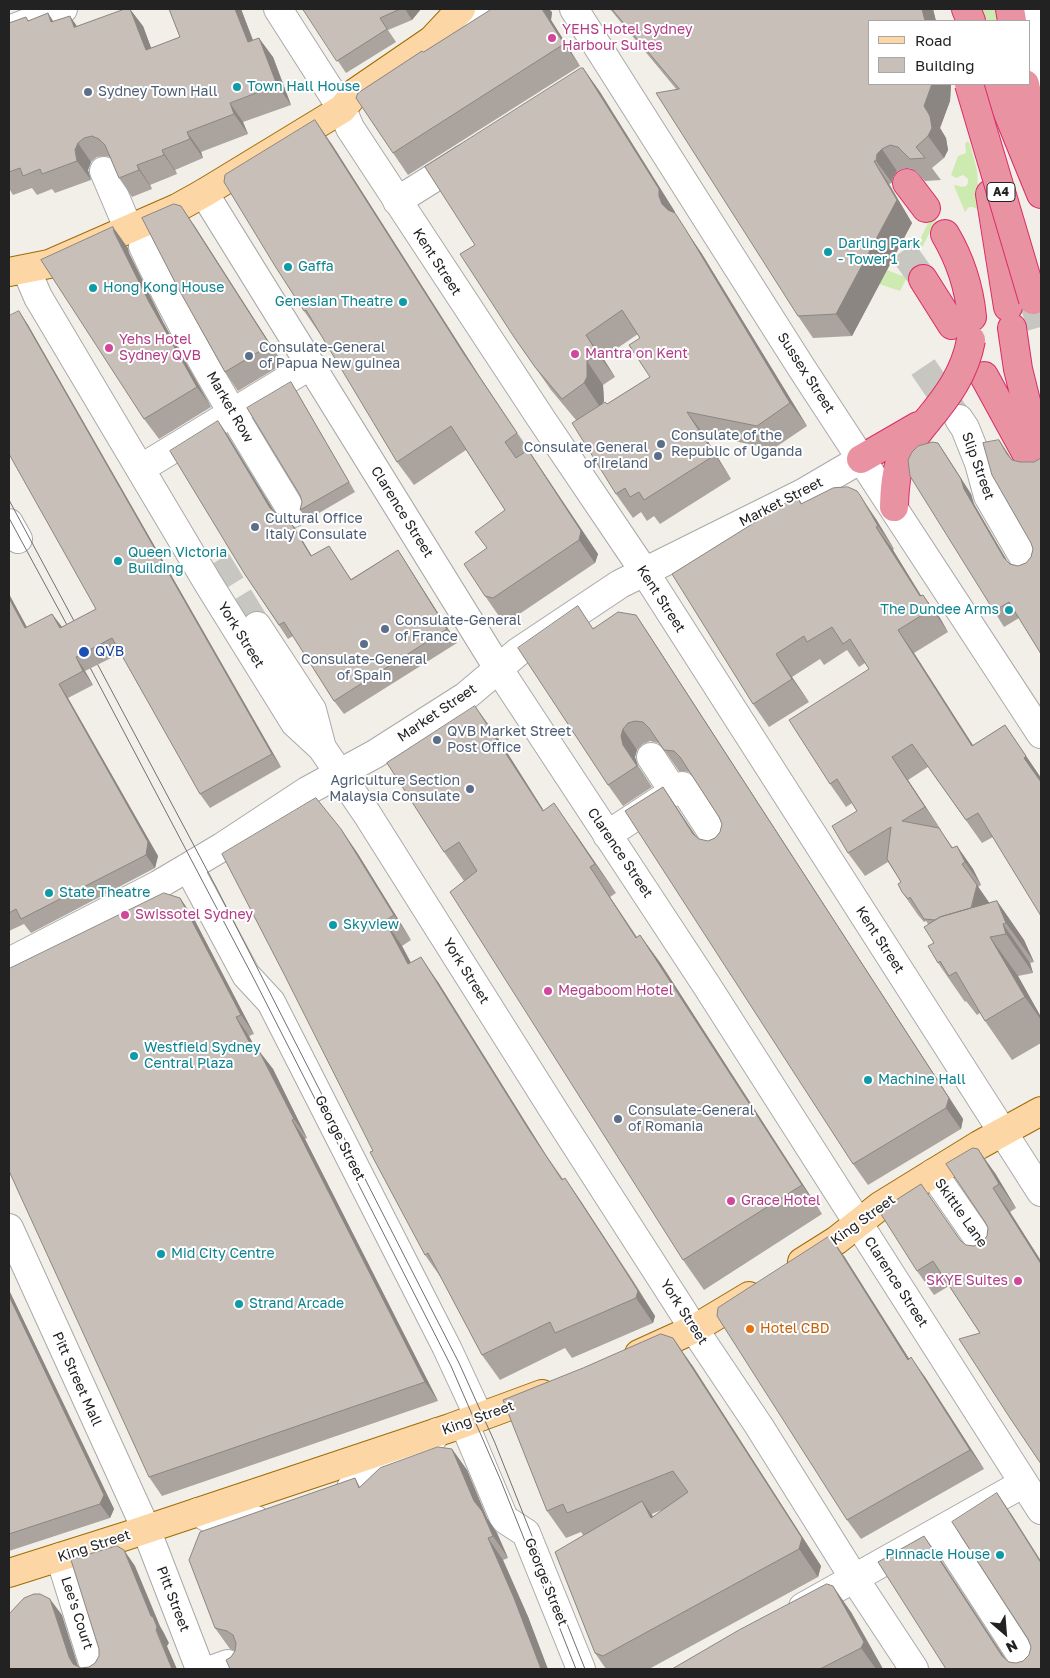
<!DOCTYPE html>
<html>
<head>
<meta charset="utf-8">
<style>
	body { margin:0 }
	#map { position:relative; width:1050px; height:1678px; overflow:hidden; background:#f2efe9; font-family:"Golos Text",sans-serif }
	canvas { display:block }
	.frame { position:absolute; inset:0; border:10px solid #222; pointer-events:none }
	.legend { position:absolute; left:868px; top:20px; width:162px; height:65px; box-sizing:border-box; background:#fff; border:1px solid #a7a7a7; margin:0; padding:6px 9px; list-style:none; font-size:15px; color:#222 }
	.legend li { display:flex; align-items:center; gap:10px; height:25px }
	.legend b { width:25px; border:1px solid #a7a7a7 }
	.north { position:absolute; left:980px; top:1608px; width:50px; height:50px; -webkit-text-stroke:4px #fff; paint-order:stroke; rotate:153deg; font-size:14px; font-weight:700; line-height:20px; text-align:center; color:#222 }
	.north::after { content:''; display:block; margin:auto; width:18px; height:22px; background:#222; clip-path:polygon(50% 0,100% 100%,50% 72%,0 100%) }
</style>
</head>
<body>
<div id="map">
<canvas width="1050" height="1678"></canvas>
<div class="frame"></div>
<ul class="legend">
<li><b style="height:6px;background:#fcd6a4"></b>Road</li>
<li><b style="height:14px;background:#c7bfb8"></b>Building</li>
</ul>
<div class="north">N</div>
</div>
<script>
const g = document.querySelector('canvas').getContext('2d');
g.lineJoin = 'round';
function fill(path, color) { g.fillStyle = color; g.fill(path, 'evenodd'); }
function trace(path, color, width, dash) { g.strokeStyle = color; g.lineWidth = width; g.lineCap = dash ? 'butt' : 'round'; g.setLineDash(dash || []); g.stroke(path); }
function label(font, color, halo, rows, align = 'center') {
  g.font = font + ' "Golos Text",sans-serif'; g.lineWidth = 4; g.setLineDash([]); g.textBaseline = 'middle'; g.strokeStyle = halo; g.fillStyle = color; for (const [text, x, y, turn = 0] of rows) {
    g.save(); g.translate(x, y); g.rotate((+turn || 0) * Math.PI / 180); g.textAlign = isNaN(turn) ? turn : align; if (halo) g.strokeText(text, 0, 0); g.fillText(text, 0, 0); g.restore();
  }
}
fill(new Path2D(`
	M980 9H998L1001 21H982Z
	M967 141 970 144 977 170 979 208 977 209 973 207H969L965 212 954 186 955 185C962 187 969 189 968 179L963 175 956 178 951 175 958 156 966 153 965 144Z
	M931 217 936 220 900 291 879 284 887 270 902 276Z`), '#cdebb0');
trace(new Path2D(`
	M923 367 957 417
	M217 561 257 626`), '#c8c6c1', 28, [28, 14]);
trace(new Path2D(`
	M878 217 923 279
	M1033 300 1041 327`), '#c8c6c1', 28, [28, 14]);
const minor = new Path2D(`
	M278 9 342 109 350 128 542 420 644 571 1041 1192
	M574 9 801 367 1041 734
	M1028 9 1041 76
	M9 30 63 9
	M441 50 480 9
	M104 171 129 230
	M204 193 498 668 707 986 1041 1510
	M397 201 464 159
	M143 246C186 339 240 426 293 513
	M26 269 38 297 208 583 295 723 322 748 367 814 556 1114 694 1329 759 1426 854 1578 914 1669
	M959 419 965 428 979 463 988 496 1028 565
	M153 461 311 365
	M9 523 18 539
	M257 626 312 710 322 748
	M651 757 674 792
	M607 835 682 786 721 846
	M188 867 246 975 271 1002 447 1348 479 1417
	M9 962 158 885 222 847 307 791 375 754 466 696 518 652 620 584 803 493 861 459
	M933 1173 989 1254
	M9 1228 146 1529 200 1669
	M464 1423 503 1516 506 1520 526 1533 581 1669
	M351 1488 409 1466 419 1457 437 1432
	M198 1512C225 1527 226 1531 256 1520
	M940 1530 1030 1669
	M60 1557 95 1669
	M803 1607 1024 1483
	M214 1669 228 1664 236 1667`);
const major = new Path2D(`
	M9 272 49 264 177 208 204 193 342 109 356 92 432 40 461 9
	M802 1262 837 1240 880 1206 979 1145 1041 1111
	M639 1354 694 1329 749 1296
	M9 1573 126 1536 450 1428 542 1394`);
const highway = new Path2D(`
	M966 9 971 21
	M1010 9 1012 21
	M996 84 1041 194
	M1025 84 1041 162
	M907 183 926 208
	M990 194 1008 307
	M945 234C961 261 969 286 972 317
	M923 279 952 325
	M1012 328 1018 369 1041 462
	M984 376 1031 462
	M861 459 918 426
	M894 507C895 464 900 454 927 421`);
trace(minor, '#a9a9a9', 30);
trace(major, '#a06b00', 30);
trace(highway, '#dc2a67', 30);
trace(minor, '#fff', 28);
trace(major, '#fcd6a4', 28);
trace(highway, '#e892a2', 28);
trace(new Path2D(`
	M9 500 80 632
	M9 518 73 636
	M91 652 216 887 459 1363 495 1443 585 1669
	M84 656 254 979 451 1366 501 1481 576 1669`), '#707070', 1);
const highwayBridge = new Path2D(`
	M969 84 1033 300
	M927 421C947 397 965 373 971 340`);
trace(highwayBridge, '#dc2a67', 30, []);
trace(highwayBridge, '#e892a2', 28);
fill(new Path2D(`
	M169 9H241L253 40 273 57 291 105 243 122 248 134 201 152 203 158 175 170 177 174 150 185 152 189 132 197 119 178 110 157 105 156 97 157 91 162 88 170 91 180 55 193 52 189 37 195 32 188 13 195 10 190 9 191V23L29 20 53 22 77 26H143L151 48 180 37Z
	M303 9H421L412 20 388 30 396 42 346 73Z
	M610 9H933L936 21H869V84H951V86L950 101 940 128 946 138 948 150 944 158 932 168 941 180 925 181 913 169 906 168 897 171 893 177 892 183 889 184 912 223 852 336 813 338 798 316 677 90Z
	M552 12 551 20 580 66 408 175 393 153 423 52Z
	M583 68 600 92 675 212V214L702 254 807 426 773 449 704 435 731 479 660 524 654 516 647 521 641 512 633 518 616 494 576 420 551 390 514 337 475 245ZM638 334 640 338 650 377 607 404H602L604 401 603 385 615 377 603 358Z
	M331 143 480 377 598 554 595 563 509 621 501 619 485 596 487 548 505 510 466 450 414 485 397 462 321 334H320L304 311Z
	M194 225 283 364 238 391 225 372Z
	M128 248 129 253 163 322 211 407 159 439 144 419Z
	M19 311 28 325 281 767 210 808 200 794 121 653 85 671 93 685 68 698 158 856 155 868 31 933 24 924 9 931V594L27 628 52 614 62 627 96 609Z
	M297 392 355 492 307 520 300 510 302 502Z
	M227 434 273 510 295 528 312 556 329 546 351 579 398 550 407 564 457 643 344 714 334 701 293 636 288 639 244 573Z
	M999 440 1012 460 1020 462H1034L1041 654 1019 618 1004 627 994 611 938 443 948 458 971 494 974 504 1008 562 1010 564 1018 566 1026 563 1031 557 1033 549Z
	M797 496 802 504 876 519 894 549 893 550 921 596 940 618 948 632 914 653 973 745 1005 725 1041 778V780L993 837 982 843 928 767 908 780 941 830V831L953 848 957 846 973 869 981 885 978 887 989 903 997 901 1024 940 1034 962 1030 963 1033 973 1018 976 1041 1017V1043L1012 1060 985 1021 980 1013 977 1015 966 1001 965 1002 938 963 934 943 928 924 926 921 924 922 918 915 902 892 901 882 888 862 865 876 848 853 857 811 852 803 846 807 830 784 869 669 865 663 859 667 847 650 824 665 820 659 792 677 809 702 769 727 753 704Z
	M636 615 650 636 963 1119 961 1129 868 1185 853 1164 663 787 696 836 699 839 708 841 715 838 720 832 722 824 719 817 693 775 689 772 679 771 662 747 658 743 650 741 643 744 637 750 635 757 638 766 652 787 623 806 608 785 593 628Z
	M496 735 544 811 575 833 616 893 610 897 637 937 640 935 661 964 822 1214 704 1290 683 1260 464 881 444 852Z
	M341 829 358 854 411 940 402 946 411 963 438 982 546 1155 563 1179 565 1178 582 1203 634 1282 655 1316 653 1323 572 1358 565 1348 500 1380 482 1355 442 1279 425 1255 373 1151Z
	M180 898 193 917 254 1034 249 1036 257 1052 259 1051 273 1069 307 1138 305 1139 438 1401 162 1496 149 1477Z
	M995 1173 1016 1208 1010 1212 1041 1261V1464L980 1333 949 1286 934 1295 917 1271 960 1240 966 1245 974 1246 981 1243 987 1236Z
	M844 1256 909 1359 925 1377 984 1469 861 1539 847 1520Z
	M9 1290 114 1509 110 1518 9 1551Z
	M692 1365 821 1566 818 1577 649 1669H606L595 1653 583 1535 581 1532 566 1538 547 1511ZM662 1510 653 1517 652 1514Z
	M452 1449 467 1470 487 1518 497 1533 508 1558 503 1560 529 1619 235 1651 230 1649 215 1628 355 1478 360 1487Z
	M851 1612 883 1669H672Z`), '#aba49e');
fill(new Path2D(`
	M130 9 143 26 159 69 146 50Z
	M235 9H241L261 62 248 42Z
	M405 9H421L412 20Z
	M542 9H549L552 12 551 20 580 66 564 44Z
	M922 9H933L936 21H925Z
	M48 13 61 33 51 22Z
	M70 16 83 35 74 27Z
	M259 38 273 57 291 105 277 85Z
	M583 68 600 92 675 212V214L702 254 807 426 790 403 675 220 662 204Z
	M932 84H951V86L950 101 940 128 946 138 948 150 944 158 928 136 924 106Z
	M230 103 243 122 248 134 234 114Z
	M315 120 331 143 480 377 534 456 464 354Z
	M187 132 201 152 203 158 190 139Z
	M78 143 91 162 88 170 91 180 77 161 75 150Z
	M882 149 897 171 893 177 892 183 876 161 877 154Z
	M162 150 175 170 177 174 164 155Z
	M874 161 889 184 912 223 852 336 836 314Z
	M137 165 150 185 152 189 139 170Z
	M181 206 194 225 283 364 270 345Z
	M113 227 128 248 129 253 163 322 211 407 197 387 149 302 114 232Z
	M19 311 28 325 281 767 272 754Z
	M586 335 603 358 615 377 598 354Z
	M587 361 603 385 604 401 600 407 584 383Z
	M291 382 297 392 355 492 349 482Z
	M687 412 704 435 731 479 715 455Z
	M218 421 227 434 280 521 270 508Z
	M999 440 1009 455 1017 469 1007 454Z
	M938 443 948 458 971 494 974 504 1014 573 1004 558Z
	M528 450 598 554 595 563 579 540Z
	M860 495 876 519 894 549 878 526Z
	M286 515 295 528 320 570 311 556Z
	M876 527 893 550 930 610 920 596Z
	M398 550 407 564 457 643 447 629Z
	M9 594 35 642 25 628 9 598Z
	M923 595 940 618 948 632 932 609Z
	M52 614 62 627 60 628Z
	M636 615 650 636 963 1119 961 1129 946 1108Z
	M898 630 914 653 988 769 972 746Z
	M776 654 792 677 809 702 792 679Z
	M76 657 85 671 93 685 83 671Z
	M59 684 68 698 158 856 155 868 146 855Z
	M475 706 496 735 563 841 543 811Z
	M1005 725 1041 778 1040 781 1024 758Z
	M623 729 637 750 635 757 638 766 652 787 623 745 621 736Z
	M892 757 908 780 941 830 925 807Z
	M663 787 677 808 708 855 693 834Z
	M554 803 575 833 616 893 595 864Z
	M341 829 358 854 411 940 394 915Z
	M957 846 973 869 981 885 965 862Z
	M590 867 610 897 656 967 636 938Z
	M977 885 993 908 970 915Z
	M180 898 193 917 254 1034 241 1015Z
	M997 901 1024 940 1034 962 1006 923Z
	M385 921 402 946 425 989 408 964Z
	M1003 924 1030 963 1033 973 1006 934Z
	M640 935 661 964 822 1214 802 1185Z
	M990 937 1018 976 1041 1017V1020L1025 997Z
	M421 957 438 982 546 1155 579 1204 529 1130Z
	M236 1017 249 1036 268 1072 255 1053Z
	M259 1051 273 1069 307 1138 294 1119Z
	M292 1120 305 1139 438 1401 425 1382Z
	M978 1149 995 1173 1016 1208 999 1184Z
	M565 1178 582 1203 655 1316 653 1323 636 1298Z
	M993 1188 1010 1212 1041 1261V1264Z
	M830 1236 844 1256 922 1379 908 1360Z
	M9 1290 114 1509 110 1518 100 1504 9 1296Z
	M673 1338 692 1365 821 1566 818 1577 799 1549Z
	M911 1357 925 1377 984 1469 970 1450Z
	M452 1449 467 1470 487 1518 497 1533 508 1558 493 1536 474 1501Z
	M997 1493 1012 1515 1041 1561V1563Z
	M642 1501 661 1528 651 1518Z
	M924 1536 939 1557 1012 1669 1002 1656Z
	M488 1538 503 1560 529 1619 548 1669H541Z
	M124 1550 135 1566 160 1626 164 1633 169 1643 167 1646 177 1669H172Z
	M833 1586 851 1612 883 1669H876L861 1648Z
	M50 1599 62 1615 79 1669H76L69 1657Z`), '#8b8681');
const building = new Path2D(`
	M125 9H130L146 50 180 37 169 9H235L248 42 259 38 277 85 230 103 234 114 187 132 190 139 162 150 164 155 137 165 139 170 119 178 105 145 99 139 92 136 84 138 78 143 75 150 77 161 42 174 40 169 23 176 20 168 9 172V23L26 17 28 21 48 13 51 22 70 16 74 27Z
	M303 9H400L380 18 387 29 337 61Z
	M492 9H542L564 44 393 153 356 98 358 93 422 51 423 52Z
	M612 9H922L925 21H869V84H932L924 106 930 116 932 128 928 136 916 147 925 158 910 159 898 147 890 145 882 149 877 154 876 161H874L897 200 836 314 798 316 656 93 679 89Z
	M581 68H583L659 189V196L662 204 668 210 675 213 686 230 790 403 757 426 687 412 715 455 644 500 639 492 630 497 625 488 616 494 572 423 605 402 607 404 650 377 629 345 640 338 622 310 586 335 598 354 587 361V377L584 383 562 399 535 367 514 337 460 254 475 245 425 167Z
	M315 120 464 354 517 433 505 442 516 458 528 450 581 531 579 540 493 598 485 596 464 564 487 548 475 532 505 510 451 426 397 462 306 310 304 311 275 266 224 182 225 175Z
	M174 204 181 206 270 345 225 372 178 288 142 218Z
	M113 227 114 232 149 302 197 387 144 419 41 260Z
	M19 311 272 754 200 794 112 638 76 657 83 671 59 684 148 842 146 855 21 919 16 909 9 913V598L25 628 52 614 60 628 96 609 9 454V316Z
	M291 382 349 482 300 510 302 502 300 495 247 408Z
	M218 421 270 508 277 514 286 515 311 556 329 546 351 580 398 550 447 629 334 701 284 622 279 625 244 573 170 451Z
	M999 440 1007 454 1012 460 1020 462H1034L1041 458V654L1009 602 994 611 910 476 908 460 912 452 918 446 932 442 938 443 961 479 964 489 1004 558 1010 564 1018 566 1026 563 1031 557 1033 549 1031 543 992 475 983 443Z
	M848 487 857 491 860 495 878 526 876 527 920 596 923 595 932 609 898 630 972 746 1005 725 1026 756 1024 758 1041 782V916L978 813 966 820 912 744 892 757 925 807 902 821 939 828 952 848 957 846 965 862 962 864 977 885 971 908 940 917 935 920 924 919 910 897 908 899 902 892 898 884 901 882 887 859 891 827 848 853 832 826 857 811 837 779 830 784 789 720 869 669 850 639 843 644 832 627 807 642 804 636 776 654 792 679 753 704 672 574 797 496 801 504 833 488Z
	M578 606 593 629 618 612 636 615 949 1098 946 1108 853 1164 625 811 663 787 693 834 699 839 708 841 715 838 720 832 722 824 719 817 680 757 674 751 664 750 649 728 643 722 635 721 628 723 623 729 621 736 623 745 637 766 608 785 518 648Z
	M475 706 543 811 554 803 595 864 590 867 636 938 640 935 802 1185 683 1260 450 892 477 871 459 842 444 852 387 763Z
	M316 798 341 829 394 915 385 921 408 964 421 957 529 1130 562 1180 565 1178 617 1258 638 1291 636 1298 555 1333 550 1322 482 1355 428 1253 425 1255 370 1152 373 1151 284 974 222 854Z
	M164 893 180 898 241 1015 236 1017 255 1053 259 1051 294 1119 292 1120 425 1382 149 1477 9 1171V969Z
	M997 901 1006 923 1003 924 1006 934 990 937 1025 997 985 1021 956 972 949 976 940 961 938 963 928 946 934 943 924 927 940 917Z
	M973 1148 978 1149 999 1184 993 1188 1041 1264V1464L1010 1418 959 1339 980 1333 933 1261 917 1271 879 1211 921 1184 960 1240 966 1245 974 1246 981 1243 987 1236 988 1228 985 1222 946 1164Z
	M830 1236 908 1360 911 1357 970 1450 847 1520 717 1316 718 1308Z
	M9 1296 104 1495 100 1504 9 1534Z
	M661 1334 673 1338 802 1538 799 1549 603 1656 595 1653 555 1552 642 1501 651 1518 688 1492 673 1471 567 1513 563 1504 547 1511 503 1400 583 1368Z
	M438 1447 452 1449 474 1501 482 1511 493 1536 488 1538 514 1598 541 1669H230L226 1660 231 1657 235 1651 236 1643 233 1635 227 1631 215 1628 189 1560 200 1532 355 1478 359 1488 380 1468Z
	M997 1493 1041 1563V1669H946L878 1562 924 1536 1002 1656 1009 1662 1016 1663 1023 1661 1029 1655 1031 1647 1028 1639 952 1522Z
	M117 1546 124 1550 151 1616 153 1617 157 1627 156 1630 172 1669H9V1614L24 1598 34 1594H40L50 1599 69 1657 73 1664 81 1668 89 1667 95 1663 99 1656V1649L71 1560Z
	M827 1584 833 1586 864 1642 861 1648 820 1669H672L739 1630Z`);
fill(building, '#c7bfb8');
trace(building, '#8b8681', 1);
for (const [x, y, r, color] of [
	[552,38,5,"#d1479c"],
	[237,87,5,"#0f9aa8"],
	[88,92,5,"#5c6f8a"],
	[828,252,5,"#0f9aa8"],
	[288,267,5,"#0f9aa8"],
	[93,288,5,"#0f9aa8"],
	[403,302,5,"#0f9aa8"],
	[109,348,5,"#d1479c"],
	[575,354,5,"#d1479c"],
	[249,356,5,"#5c6f8a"],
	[661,444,5,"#5c6f8a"],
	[658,456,5,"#5c6f8a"],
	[255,527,5,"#5c6f8a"],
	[118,561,5,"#0f9aa8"],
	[1009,610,5,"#0f9aa8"],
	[385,629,5,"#5c6f8a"],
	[364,644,5,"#5c6f8a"],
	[84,652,6,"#1a4fb4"],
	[437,740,5,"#5c6f8a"],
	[470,789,5,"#5c6f8a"],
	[49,893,5,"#0f9aa8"],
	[125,915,5,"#d1479c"],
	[333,925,5,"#0f9aa8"],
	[548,991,5,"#d1479c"],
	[134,1056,5,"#0f9aa8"],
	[868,1080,5,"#0f9aa8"],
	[618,1119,5,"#5c6f8a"],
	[731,1201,5,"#d1479c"],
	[161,1254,5,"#0f9aa8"],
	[1018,1281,5,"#d1479c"],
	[239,1304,5,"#0f9aa8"],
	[750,1329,5,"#e8710a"],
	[1000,1555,5,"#0f9aa8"]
]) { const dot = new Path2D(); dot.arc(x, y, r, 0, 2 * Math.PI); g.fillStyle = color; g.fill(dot); trace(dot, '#fff', 2); }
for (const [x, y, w] of [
	[1001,192,28]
]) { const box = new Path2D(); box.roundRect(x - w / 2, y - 9.5, w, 19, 4); g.fillStyle = '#fff'; g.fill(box); trace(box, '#222', 1); }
label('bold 12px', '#222', null, [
	["A4",1001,192]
]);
label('14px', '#b23c85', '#fff', [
	["YEHS Hotel Sydney",562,30],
	["Harbour Suites",562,46],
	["Yehs Hotel",119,340],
	["Sydney QVB",119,356],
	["Mantra on Kent",585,354],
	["Swissotel Sydney",135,915],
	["Megaboom Hotel",558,991],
	["Grace Hotel",741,1201],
	["SKYE Suites",1008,1281,"right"]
], 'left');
label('14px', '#0d838f', '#fff', [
	["Town Hall House",247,87],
	["Darling Park",838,244],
	["- Tower 1",838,260],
	["Gaffa",298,267],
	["Hong Kong House",103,288],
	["Genesian Theatre",393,302,"right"],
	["Queen Victoria",128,553],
	["Building",128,569],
	["The Dundee Arms",999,610,"right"],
	["State Theatre",59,893],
	["Skyview",343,925],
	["Westfield Sydney",144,1048],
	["Central Plaza",144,1064],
	["Machine Hall",878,1080],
	["Mid City Centre",171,1254],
	["Strand Arcade",249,1304],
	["Pinnacle House",990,1555,"right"]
], 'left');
label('14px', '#4e5e75', '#fff', [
	["Sydney Town Hall",98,92],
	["Consulate-General",259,348],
	["of Papua New guinea",259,364],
	["Consulate of the",671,436],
	["Republic of Uganda",671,452],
	["Consulate General",648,448,"right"],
	["of Ireland",648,464,"right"],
	["Cultural Office",265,519],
	["Italy Consulate",265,535],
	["Consulate-General",395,621],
	["of France",395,637],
	["Consulate-General",364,660,"center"],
	["of Spain",364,676,"center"],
	["QVB Market Street",447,732],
	["Post Office",447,748],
	["Agriculture Section",460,781,"right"],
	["Malaysia Consulate",460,797,"right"],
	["Consulate-General",628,1111],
	["of Romania",628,1127]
], 'left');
label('14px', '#222', '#fff', [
	["Kent Street",437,262,57],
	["Sussex Street",806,373,57],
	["Market Row",230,407,60],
	["Slip Street",978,466,70],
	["Market Street",781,502,-27],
	["Clarence Street",402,512,58],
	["Kent Street",661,599,57],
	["York Street",241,635,58],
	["Market Street",437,713,-34],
	["Clarence Street",620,853,56],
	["Kent Street",880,940,57],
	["York Street",466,971,58],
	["George Street",340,1138,63],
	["Skittle Lane",961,1213,55],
	["King Street",863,1220,-36],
	["Clarence Street",896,1282,57],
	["York Street",684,1312,57],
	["Pitt Street Mall",77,1379,66],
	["King Street",478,1418,-20],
	["King Street",94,1546,-18],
	["George Street",546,1582,68],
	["Pitt Street",173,1599,69],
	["Lee's Court",77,1613,72]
]);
label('14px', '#164399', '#fff', [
	["QVB",95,652]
], 'left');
label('14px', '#c56008', '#fff', [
	["Hotel CBD",760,1329]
], 'left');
</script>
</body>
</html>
